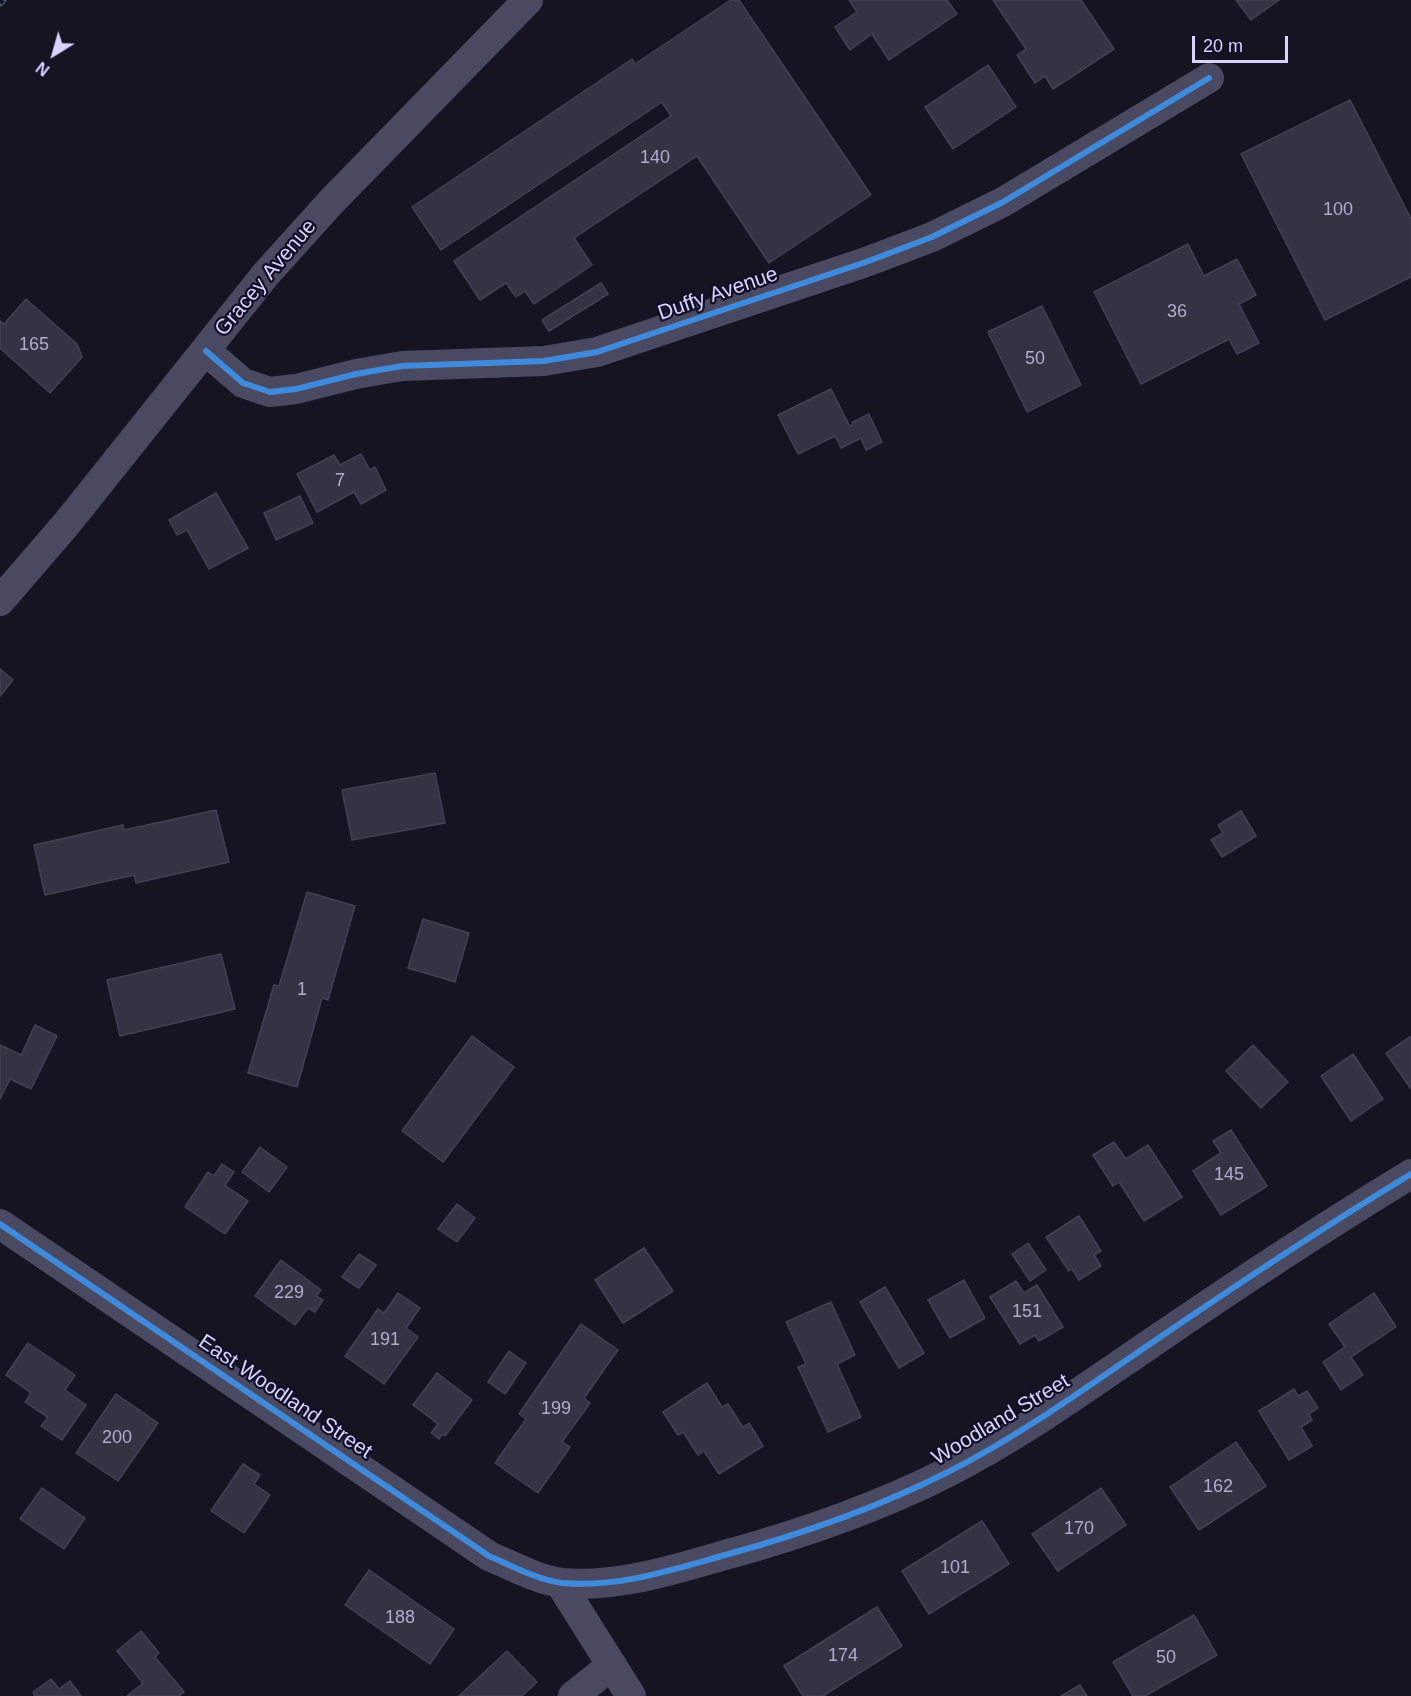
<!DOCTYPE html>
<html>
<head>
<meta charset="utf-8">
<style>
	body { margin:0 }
	#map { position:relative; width:1411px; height:1696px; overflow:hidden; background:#161421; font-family:Arial,sans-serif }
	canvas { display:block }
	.north { position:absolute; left:24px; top:24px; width:60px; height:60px; -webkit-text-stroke:4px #130f26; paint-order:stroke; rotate:217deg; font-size:16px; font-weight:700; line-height:24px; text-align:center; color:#d9d4ff }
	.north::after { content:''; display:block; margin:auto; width:21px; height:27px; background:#d9d4ff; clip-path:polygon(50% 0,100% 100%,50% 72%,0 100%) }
	.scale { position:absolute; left:1192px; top:36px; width:96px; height:27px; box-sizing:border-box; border:3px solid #d9d4ff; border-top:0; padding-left:8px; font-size:18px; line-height:21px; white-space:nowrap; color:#d9d4ff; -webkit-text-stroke:4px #130f26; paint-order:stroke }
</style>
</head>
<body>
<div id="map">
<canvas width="1411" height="1696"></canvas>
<div class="north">N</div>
<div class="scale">20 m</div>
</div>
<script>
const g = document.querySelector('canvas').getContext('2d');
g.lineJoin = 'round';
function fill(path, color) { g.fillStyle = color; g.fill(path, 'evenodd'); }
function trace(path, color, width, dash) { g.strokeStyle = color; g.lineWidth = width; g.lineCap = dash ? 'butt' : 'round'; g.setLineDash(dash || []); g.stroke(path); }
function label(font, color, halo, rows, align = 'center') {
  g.font = font + ' Arial,sans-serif'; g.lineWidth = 4.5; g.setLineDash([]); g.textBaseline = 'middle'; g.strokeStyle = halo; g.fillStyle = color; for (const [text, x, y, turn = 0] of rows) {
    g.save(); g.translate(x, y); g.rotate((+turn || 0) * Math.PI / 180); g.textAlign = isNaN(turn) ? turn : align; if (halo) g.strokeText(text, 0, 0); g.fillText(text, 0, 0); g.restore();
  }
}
const building = new Path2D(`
	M731 0H739L871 195 769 263 697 156 574 238 592 265 534 304 525 291 516 297 506 283 480 300 454 261 671 116 662 102 441 250 412 207 632 59 635 64Z
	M849 0H947L957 14 889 60 872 34 850 50 835 27 857 12Z
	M993 0H1081L1114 49 1053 89 1045 76 1035 83 1017 55 1026 49Z
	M1236 0H1279L1251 20Z
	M988 65 1016 107 953 149 925 107Z
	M1350 100 1411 219V277L1325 320 1241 154Z
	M1188 244 1204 276 1237 259 1256 295 1239 304 1259 343 1237 354 1229 339 1141 384 1094 292Z
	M601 283 608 294 549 331 542 320Z
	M26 299 77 344 82 357 50 393 0 348V321L4 324Z
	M1042 306 1081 385 1027 412 988 332Z
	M831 389 849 425 852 426 853 422 869 414 882 442 866 450 861 438 841 448 835 436 798 454 778 415Z
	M361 454 370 470 375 467 386 490 361 504 354 492 317 512 297 474 334 455 340 465Z
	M216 493 248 548 209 569 187 530 177 535 169 520Z
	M300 496 313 523 276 540 264 513Z
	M0 669 13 680 0 696Z
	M435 773 445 823 352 840 342 790Z
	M216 810 229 862 136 883 134 875 45 895 34 845 123 825 124 830Z
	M1241 811 1256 836 1222 857 1211 840 1223 833 1218 825Z
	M307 892 355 906 328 1000 322 998 297 1087 248 1073 274 985 279 986Z
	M423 919 469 933 455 982 408 968Z
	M221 954 235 1009 120 1036 107 980Z
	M35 1025 57 1036 31 1089 10 1079 0 1099V1045L21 1055Z
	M472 1036 514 1067 443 1162 402 1131Z
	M1411 1036V1089L1386 1053Z
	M1253 1045 1288 1082 1261 1108 1226 1071Z
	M1353 1054 1383 1099 1351 1121 1321 1076Z
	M1231 1130 1267 1186 1221 1215 1193 1171 1221 1153 1213 1141Z
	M1114 1142 1126 1159 1148 1145 1182 1197 1144 1221 1119 1182 1113 1186 1093 1155Z
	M260 1147 287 1167 269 1192 242 1172Z
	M222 1164 234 1172 225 1185 248 1201 225 1234 185 1207 208 1172 214 1176Z
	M457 1204 475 1218 457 1242 438 1229Z
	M1079 1216 1101 1251 1094 1255 1101 1266 1079 1280 1072 1269 1069 1271 1046 1237Z
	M1028 1243 1046 1270 1030 1281 1012 1254Z
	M644 1248 673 1291 623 1323 595 1280Z
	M359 1254 376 1265 359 1288 342 1277Z
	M281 1260 321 1290 316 1296 323 1300 315 1312 308 1308 295 1325 255 1296Z
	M964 1280 985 1318 950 1338 928 1300Z
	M1016 1281 1024 1293 1037 1285 1063 1327 1039 1341 1035 1335 1020 1344 990 1297Z
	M885 1287 924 1353 899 1368 860 1302Z
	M398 1293 420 1308 406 1328 418 1337 384 1384 345 1356 378 1309 384 1313Z
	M1374 1293 1396 1327 1351 1357 1363 1375 1341 1390 1323 1362 1345 1347 1329 1324Z
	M831 1302 855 1355 837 1364 861 1417 828 1432 798 1367 806 1364 786 1322Z
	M581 1324 618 1350 584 1398 590 1403 562 1442 570 1447 538 1493 495 1463 526 1419 519 1414Z
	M28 1343 75 1375 65 1390 86 1405 62 1440 41 1426 48 1417 25 1402 31 1393 6 1375Z
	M509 1351 526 1363 505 1394 488 1382Z
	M437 1373 472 1400 445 1436 442 1434 439 1439 431 1433 438 1424 413 1405Z
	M707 1383 722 1407 728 1404 743 1427 749 1423 763 1446 719 1474 704 1451 698 1455 683 1432 678 1435 663 1412Z
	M1294 1389 1298 1396 1307 1391 1318 1408 1309 1414 1312 1420 1301 1427 1312 1446 1289 1460 1259 1411Z
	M116 1394 158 1423 118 1481 76 1453Z
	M1236 1442 1266 1486 1199 1530 1170 1487Z
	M243 1464 260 1475 254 1484 270 1495 244 1533 211 1511Z
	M42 1488 85 1518 64 1549 20 1519Z
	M1101 1488 1126 1525 1058 1571 1032 1534Z
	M982 1521 1009 1564 929 1614 902 1571Z
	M369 1570 454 1629 430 1664 345 1605Z
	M877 1607 902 1646 823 1696H803L784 1666Z
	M1194 1615 1217 1655 1145 1696H1133L1113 1662Z
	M141 1631 159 1653 155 1657 184 1692 179 1696H127L143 1683 117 1651Z
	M507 1651 537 1682 522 1696H459Z
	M51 1679 59 1689 70 1681 81 1696H35L33 1692Z
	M1080 1685 1087 1696H1061Z`);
fill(building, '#343243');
trace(building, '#433f54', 1.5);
trace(new Path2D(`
	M206 351 243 383 270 392 296 389 356 374 402 366 544 361 597 352 866 262 932 237 1003 202 1209 78
	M0 601 68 522 266 274 331 202 528 0
	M0 1224 489 1556C510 1565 538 1580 562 1583 617 1588 672 1570 725 1555 802 1534 877 1508 948 1472 1019 1436 1084 1389 1150 1344 1236 1285 1322 1228 1411 1174
	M560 1583 631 1696
	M573 1696 612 1665`), '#4a4962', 30);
const rail = new Path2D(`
	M0 3 3 0`);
trace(rail, '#43596b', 7);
trace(rail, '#130f26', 4.5, [14]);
trace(new Path2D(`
	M206 351 243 383 270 392 296 389 356 374 402 366 544 361 597 352 866 262 932 237 1003 202 1209 78
	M0 1224 489 1556C510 1565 538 1580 562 1583 617 1588 672 1570 725 1555 802 1534 877 1508 948 1472 1019 1436 1084 1389 1150 1344 1236 1285 1322 1228 1411 1174`), '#408adc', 6);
label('18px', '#b0acd0', null, [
	["140",655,158],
	["100",1338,210],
	["36",1177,312],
	["165",34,345],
	["50",1035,359],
	["7",340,481],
	["1",302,990],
	["145",1229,1175],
	["229",289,1293],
	["151",1027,1312],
	["191",385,1340],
	["199",556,1409],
	["200",117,1438],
	["162",1218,1487],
	["170",1079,1529],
	["101",955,1568],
	["188",400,1618],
	["174",843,1656],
	["50",1166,1658]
]);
label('21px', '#d9d4ff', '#130f26', [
	["Gracey Avenue",266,278,-50],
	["Duffy Avenue",718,294,-19],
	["East Woodland Street",285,1397,34],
	["Woodland Street",1001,1420,-31]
]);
</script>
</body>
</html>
